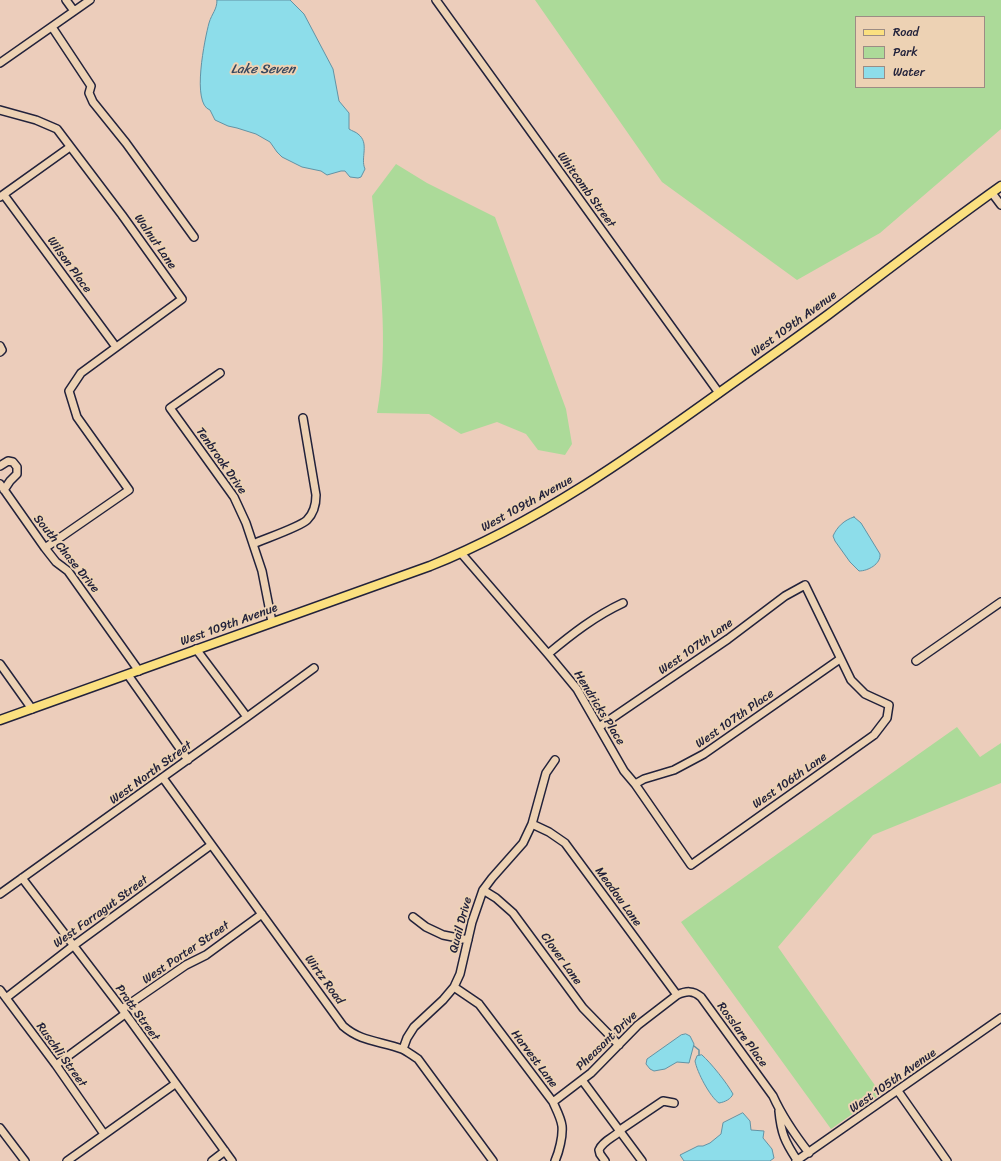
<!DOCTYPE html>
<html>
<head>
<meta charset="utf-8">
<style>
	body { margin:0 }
	#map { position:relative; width:1001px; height:1161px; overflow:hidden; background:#eccdbb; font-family:Sriracha,sans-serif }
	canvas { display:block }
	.legend { position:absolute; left:855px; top:16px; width:130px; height:72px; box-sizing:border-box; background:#edd2b4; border:1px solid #9c8c84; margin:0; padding:5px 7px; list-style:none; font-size:12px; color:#22223b }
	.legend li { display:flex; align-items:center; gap:8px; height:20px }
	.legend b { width:20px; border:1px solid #9c8c84 }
</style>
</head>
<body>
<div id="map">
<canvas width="1001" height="1161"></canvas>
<ul class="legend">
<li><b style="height:5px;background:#fbe080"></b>Road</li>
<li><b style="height:11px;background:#acda99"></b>Park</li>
<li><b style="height:11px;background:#8dddea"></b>Water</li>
</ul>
</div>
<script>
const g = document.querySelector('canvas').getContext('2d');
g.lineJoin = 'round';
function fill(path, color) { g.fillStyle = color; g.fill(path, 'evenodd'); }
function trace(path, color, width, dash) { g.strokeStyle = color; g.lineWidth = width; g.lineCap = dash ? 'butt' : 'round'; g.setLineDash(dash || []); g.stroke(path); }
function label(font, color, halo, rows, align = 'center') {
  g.font = font + ' Sriracha,sans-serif'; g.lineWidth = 4; g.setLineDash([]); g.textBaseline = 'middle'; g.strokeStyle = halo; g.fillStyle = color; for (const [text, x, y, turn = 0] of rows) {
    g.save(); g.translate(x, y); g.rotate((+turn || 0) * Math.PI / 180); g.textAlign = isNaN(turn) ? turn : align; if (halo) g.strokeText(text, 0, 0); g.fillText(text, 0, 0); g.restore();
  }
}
fill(new Path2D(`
	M535 0H1001V129L880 233 797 280 662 182ZM856 17H984V87H856Z
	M396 164 427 183 495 217 566 409 572 444 565 455 538 450 526 434 497 422 461 434 429 414 377 413C390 342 379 268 372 196Z
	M957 727 980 757 1001 743V783L873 835 778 947 881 1094 831 1129 681 922Z`), '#acda99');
const water = new Path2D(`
	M217 0H290L304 14 333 69 339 101 349 113V129C352 131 356 132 358 134 370 143 360 158 365 169L361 177 358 178 350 177 345 171H341L327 175 321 171 302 167 282 157 277 152 270 142 256 134 237 128 228 126 215 120 210 110C191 104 205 38 209 23 212 13 217 10 217 0Z
	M854 517 861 523 880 554C881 564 868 571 859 571L850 562 835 541 833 536C837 527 844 520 854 517Z
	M686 1034 690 1036 694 1044 689 1063 677 1062 665 1069 654 1071 650 1069 646 1064 647 1059 681 1035Z
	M702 1055C711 1063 727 1083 733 1094 731 1099 725 1102 719 1103 710 1097 697 1072 695 1061L697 1056Z
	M743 1113 750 1121 751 1130 764 1131 763 1138 772 1149 774 1158 770 1161H684L680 1155 698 1146H703L710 1143 721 1134 723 1123Z`);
fill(water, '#8dddea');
trace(water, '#6292a4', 1);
trace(new Path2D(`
	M694 1046 699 1050V1055`), '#6292a4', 1.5);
const minor = new Path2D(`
	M66 0 74 11
	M436 0 719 393
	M52 27 91 86 89 93 93 102 126 143 194 237
	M0 63 90 0
	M0 110 36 120 57 129 122 215 182 299 81 373 69 391 77 417 129 490 45 548
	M992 193 1001 205
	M4 195 116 347
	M0 197 70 147
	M0 346 2 350 0 352
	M220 373 170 408 234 497 246 523 262 571 272 622
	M0 466 8 461 13 462 17 467V474L10 481 4 490
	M0 484 45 548 56 562 68 571 139 671
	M253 544C264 539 300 527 307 520 314 513 316 504 316 495L303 418
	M461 553 548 654 577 689 624 771 635 784 691 865 874 735 887 718 889 705 865 694 851 680 805 585 785 596 728 639 599 727
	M196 649 247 717
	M548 654C572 634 595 616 623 603
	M916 661 1001 602
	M0 664 32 709
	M128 675 188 760
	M163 778 343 1026C361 1042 381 1041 402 1049 407 1051 413 1056 418 1059L493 1161
	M635 784 644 779 674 770 704 754 840 659
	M532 824 549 832 565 843 677 995
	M22 878 122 1009 232 1161
	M483 890 496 898 513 913 583 1008 619 1045
	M0 894 247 717 314 668
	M413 917 426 927 443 935 468 940
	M454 987 479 1004 553 1102C556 1109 561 1118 562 1126 563 1136 559 1152 555 1161
	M0 990 56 1065 104 1134
	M6 998 73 946 211 845
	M122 1009 186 965 206 955 262 914
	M403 1049 407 1038 414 1027 443 1000 454 987 460 974 472 922 483 890 492 878 523 843 532 824 546 773 555 760
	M56 1065 125 1014
	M582 1080 642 1161
	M898 1091 947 1161
	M553 1102 591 1073 638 1025 677 995C686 991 693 990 701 997L773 1096C782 1116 795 1135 809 1153
	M779 1111C781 1133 785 1142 797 1160
	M0 1128 25 1161
	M67 1161 175 1084
	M212 1161 225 1151
	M605 1161 600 1154 599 1150C603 1140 616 1137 623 1128L663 1101 674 1103
	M796 1161 1001 1018`);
const major = new Path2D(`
	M0 720 430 566C537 523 630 457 723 390 758 365 794 340 829 314 886 271 943 227 1001 186`);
trace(minor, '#22223b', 10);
trace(major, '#22223b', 11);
trace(minor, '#edd2b4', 7);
trace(major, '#fbe080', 8);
label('12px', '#22223b', '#edd2b4', [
	["Whitcomb Street",586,190,54],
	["Walnut Lane",155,242,55],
	["Wilson Place",69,265,54],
	["West 109th Avenue",794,324,-36],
	["Tenbrook Drive",221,461,55],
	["West 109th Avenue",527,504,-29],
	["South Chase Drive",66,554,51],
	["West 109th Avenue",229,625,-20],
	["West 107th Lane",696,647,-35],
	["Hendricks Place",599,708,58],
	["West 107th Place",735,719,-35],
	["West North Street",151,773,-36],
	["West 106th Lane",790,781,-35],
	["Meadow Lane",618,897,54],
	["West Farragut Street",101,912,-36],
	["Quail Drive",461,925,-75],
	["West Porter Street",186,953,-34],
	["Clover Lane",561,959,54],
	["Wirtz Road",324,980,54],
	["Pratt Street",137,1013,54],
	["Rosslare Place",742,1035,54],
	["Pheasant Drive",607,1041,-44],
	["Ruschli Street",61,1055,54],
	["Harvest Lane",534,1059,53],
	["West 105th Avenue",893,1081,-35]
]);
label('italic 13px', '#37475e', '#edd2b4', [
	["Lake Seven",263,70]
]);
</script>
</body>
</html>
